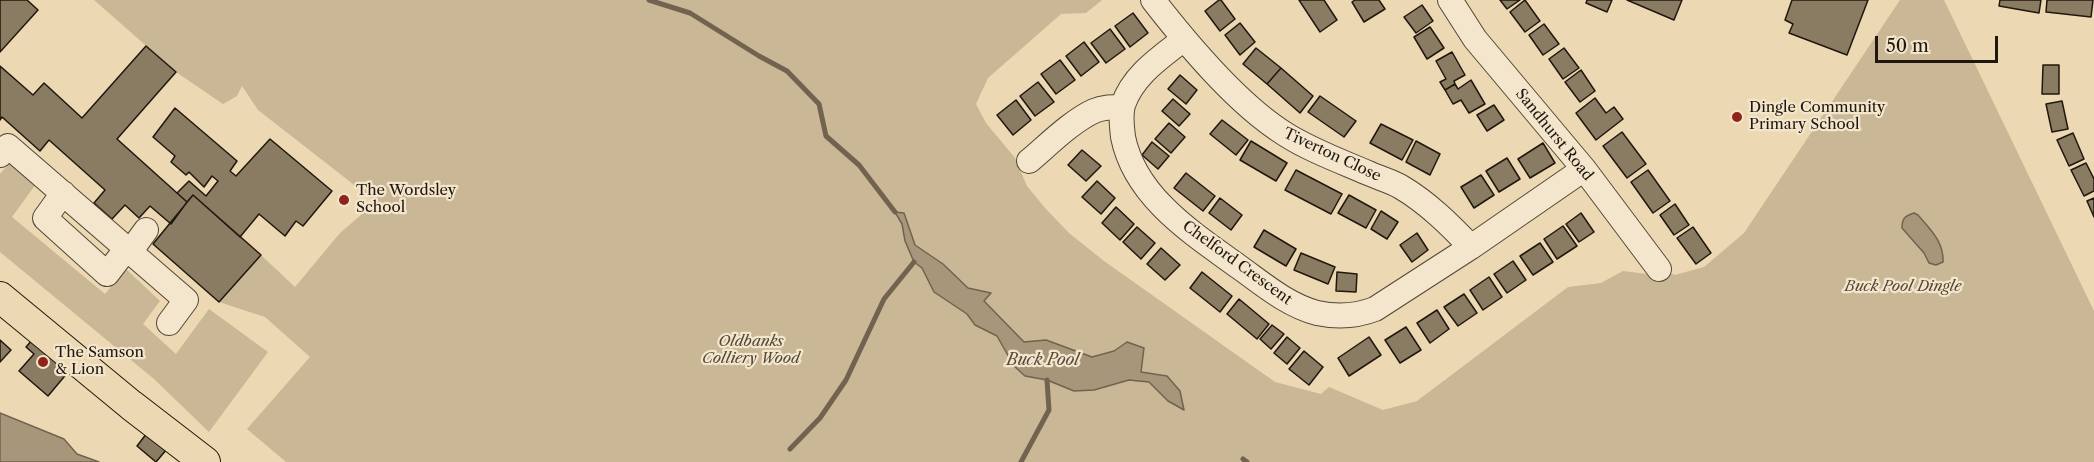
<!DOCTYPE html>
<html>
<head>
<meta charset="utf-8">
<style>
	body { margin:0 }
	#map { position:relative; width:2094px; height:462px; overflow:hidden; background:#ecd8b2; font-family:"Libre Caslon Text",serif }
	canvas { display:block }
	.scale { position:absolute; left:1875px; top:36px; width:123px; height:27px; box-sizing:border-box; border:3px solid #20170e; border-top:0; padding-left:8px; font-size:18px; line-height:21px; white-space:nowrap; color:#20170e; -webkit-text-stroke:4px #f3e6cd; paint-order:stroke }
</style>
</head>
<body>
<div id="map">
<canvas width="2094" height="462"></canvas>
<div class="scale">50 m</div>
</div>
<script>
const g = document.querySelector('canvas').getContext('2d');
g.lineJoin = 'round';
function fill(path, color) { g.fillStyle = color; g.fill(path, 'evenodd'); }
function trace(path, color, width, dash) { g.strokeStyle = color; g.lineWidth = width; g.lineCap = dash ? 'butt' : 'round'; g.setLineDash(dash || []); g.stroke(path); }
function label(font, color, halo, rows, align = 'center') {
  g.font = font + ' "Libre Caslon Text",serif'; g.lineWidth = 4.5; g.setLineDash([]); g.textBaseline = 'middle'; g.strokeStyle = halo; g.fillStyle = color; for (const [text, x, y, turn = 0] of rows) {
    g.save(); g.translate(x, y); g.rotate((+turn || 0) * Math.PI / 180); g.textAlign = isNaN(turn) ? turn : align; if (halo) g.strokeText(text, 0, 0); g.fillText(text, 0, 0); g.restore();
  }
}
fill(new Path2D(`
	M94 0H1102L1086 13 1061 14 988 78 976 104 986 123 1015 158 1027 186 1045 208 1069 233 1104 261 1275 382 1321 394 1329 387 1383 410 1417 401 1568 287 1601 283 1623 271 1647 274 1659 269 1675 275 1704 267 1744 233 1900 0H1944L2094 311V462H286L247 429 310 357 265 317 219 302 261 255 295 287 340 233 376 202 258 110 242 86 237 96 223 104 176 72Z
	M12 160 36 184 12 217 105 294 126 269 160 301 143 324 176 354 209 309 268 352 209 432 154 379 0 252V174Z`), '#c9b796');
const water = new Path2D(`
	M895 212 904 213 915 245 943 264 968 288 991 293 984 301 1024 342 1046 340 1092 357 1114 351 1127 342 1144 348 1141 372 1167 376 1180 391 1184 410 1168 401 1149 382 1129 380 1094 390 1074 391 1047 380 1025 376 1014 366 997 336 975 325 967 314 934 292 922 268 914 262 905 241 902 224Z
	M1914 213 1918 215C1930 229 1944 242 1943 262L1936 265 1929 263 1924 253 1902 228C1902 218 1905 216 1914 213Z
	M0 413 64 439 77 454 99 462H0Z`);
fill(water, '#a7967a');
trace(water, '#71634f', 1.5);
trace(new Path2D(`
	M649 0 690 13 759 56 787 71 819 104 826 136 859 165 895 212
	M790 449 820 418 846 380 884 299 914 262
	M1243 459 1247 462
	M1021 462 1049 410 1047 380`), '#71634f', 5);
const building = new Path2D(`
	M0 0H27L38 10 0 52Z
	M1219 0H1221L1235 19 1220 31 1205 11Z
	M1299 0H1324L1337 20 1320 32Z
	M1355 0H1379L1385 9 1364 22 1352 2Z
	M1500 0H1520L1507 9Z
	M1525 0 1540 21 1525 32 1510 12Z
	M1587 0H1612L1607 12 1586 3Z
	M1627 0H1682L1674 20Z
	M1792 0H1868L1847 55 1789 33 1793 24 1785 20Z
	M2000 0H2041L2039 13 1999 6Z
	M2047 0H2093L2091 17 2046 12Z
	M1422 5 1433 21 1416 33 1404 17Z
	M1133 13 1148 33 1130 47 1115 26Z
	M1240 23 1255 42 1240 55 1225 35Z
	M1544 24 1559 44 1543 55 1529 35Z
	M1430 27 1444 48 1427 59 1414 37Z
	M1110 29 1125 49 1106 63 1091 43Z
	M1084 42 1099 62 1081 76 1066 56Z
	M146 46 176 72 117 139 187 202 171 224 150 206 139 218 125 205 112 219 94 203 105 190 49 140 40 151 2 117 0 120V66L33 95 44 83 82 118Z
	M1256 48 1281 68 1267 84 1243 64Z
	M1564 48 1579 68 1563 79 1549 59Z
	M1452 52 1465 75 1454 81 1455 84 1445 90 1440 82 1446 79 1436 61Z
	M1060 60 1075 80 1056 94 1041 74Z
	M2043 65H2059V94H2042Z
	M1281 68 1313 96 1300 113 1267 84Z
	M1581 70 1595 91 1580 102 1565 82Z
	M1180 75 1197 90 1186 104 1168 89Z
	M1471 80 1485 104 1469 113 1461 100 1453 104 1445 90 1455 84 1458 89Z
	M1038 82 1054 102 1035 116 1020 96Z
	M1320 96 1356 121 1344 137 1308 112Z
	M1595 98 1606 113 1614 107 1623 119 1596 140 1576 113Z
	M1173 99 1190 114 1179 126 1162 111Z
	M1016 100 1031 120 1013 135 997 115Z
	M2062 101 2068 129 2052 132 2046 104Z
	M1494 105 1504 120 1487 131 1477 115Z
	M175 108 237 161 230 171 236 176 270 139 332 191 303 226 296 221 285 236 259 214 240 237 193 195 187 202 177 193 189 181 206 196 218 181 212 176 204 187 189 172 186 175 171 162 175 156 153 137Z
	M1222 120 1248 140 1236 155 1210 134Z
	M1169 123 1185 137 1171 153 1155 139Z
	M1381 124 1413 140 1402 160 1370 143Z
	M1622 132 1646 164 1627 178 1603 146Z
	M2073 133 2084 159 2069 166 2057 140Z
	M1251 141 1287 163 1276 181 1240 160Z
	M1416 141 1440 154 1430 175 1406 162Z
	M1152 142 1169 156 1158 169 1142 155Z
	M1543 143 1555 163 1530 178 1518 159Z
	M1082 150 1101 166 1086 181 1068 165Z
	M1507 158 1520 179 1499 192 1486 171Z
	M2086 163 2094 179V191L2084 196 2071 170Z
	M1296 170 1342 194 1331 214 1285 190Z
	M1648 170 1670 201 1653 213 1631 182Z
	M1186 173 1215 196 1203 211 1174 188Z
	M1481 175 1494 195 1474 208 1461 187Z
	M1097 181 1115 198 1101 214 1082 197Z
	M193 195 261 255 219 302 153 244Z
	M1349 195 1376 210 1366 228 1338 213Z
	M1220 198 1242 215 1231 230 1209 213Z
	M2094 198V217L2087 201Z
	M1675 204 1689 225 1674 235 1660 215Z
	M1116 207 1134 224 1120 240 1102 223Z
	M1381 211 1398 222 1387 239 1371 229Z
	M1581 213 1594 232 1579 242 1566 224Z
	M1563 226 1577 246 1557 259 1544 239Z
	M1137 227 1155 243 1141 259 1123 242Z
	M1693 227 1711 253 1696 264 1677 238Z
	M1264 230 1296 249 1286 266 1254 247Z
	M1417 233 1428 250 1412 262 1400 245Z
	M1540 243 1553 262 1533 275 1520 256Z
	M1161 248 1180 265 1165 280 1147 264Z
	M1301 253 1335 267 1328 284 1294 270Z
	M1513 261 1526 280 1507 293 1494 274Z
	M1202 272 1232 296 1220 312 1190 288Z
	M1337 272 1357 274 1356 292 1336 291Z
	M1489 277 1502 297 1483 310 1470 290Z
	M1464 294 1477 313 1458 326 1444 307Z
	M1239 299 1269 324 1257 339 1227 314Z
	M1437 310 1449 329 1430 343 1417 323Z
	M1272 325 1284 334 1271 349 1260 339Z
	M1406 327 1421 350 1400 363 1385 340Z
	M1287 337 1300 348 1287 364 1274 353Z
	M1369 337 1381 355 1349 376 1338 358Z
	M33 339 69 371 48 396 19 371 34 354 26 347Z
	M0 340 11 350 0 362Z
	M1304 351 1323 367 1309 385 1289 369Z
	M147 433 167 449 156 462 137 446Z`);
fill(building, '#8a7b63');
trace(building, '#20170e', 1.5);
const minor = new Path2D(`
	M1153 0C1188 45 1237 104 1285 134 1310 150 1340 161 1368 173 1379 178 1391 181 1401 187 1428 203 1450 225 1471 247
	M1450 0 1475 39 1584 169 1659 269
	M1184 39C1161 57 1133 75 1123 105 1120 115 1122 127 1123 137 1135 197 1192 233 1239 267 1263 284 1287 305 1317 313 1336 317 1357 316 1375 309L1471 247 1584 169
	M0 155 8 146 186 300 169 323
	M1029 161C1048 145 1072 121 1094 111 1103 107 1113 107 1122 107
	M63 193 45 218 107 274 127 248
	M130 252 146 230`);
const major = new Path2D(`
	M0 297 131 405 205 462`);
trace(minor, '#534737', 26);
trace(major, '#20170e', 32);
trace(minor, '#f3e6cd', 24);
trace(major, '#ecd8b2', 30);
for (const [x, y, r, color] of [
	[1737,117,6,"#8f2418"],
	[344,200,6,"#8f2418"],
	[43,362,6,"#8f2418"]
]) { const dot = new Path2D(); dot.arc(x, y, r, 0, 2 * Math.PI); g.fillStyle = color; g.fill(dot); trace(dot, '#f3e6cd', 2); }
label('15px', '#20170e', '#f3e6cd', [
	["Dingle Community",1749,108],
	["Primary School",1749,125],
	["The Wordsley",356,191],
	["School",356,208],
	["The Samson",55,353],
	["& Lion",55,370]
], 'left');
label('15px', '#20170e', '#f3e6cd', [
	["Sandhurst Road",1554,135,51],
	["Tiverton Close",1332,155,25],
	["Chelford Crescent",1237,263,36]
]);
label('italic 15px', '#534737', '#f3e6cd', [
	["Buck Pool Dingle",1903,287],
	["Oldbanks",751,342],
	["Colliery Wood",751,359]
]);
label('italic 16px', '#564a39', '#f3e6cd', [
	["Buck Pool",1043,360]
]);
</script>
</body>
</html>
